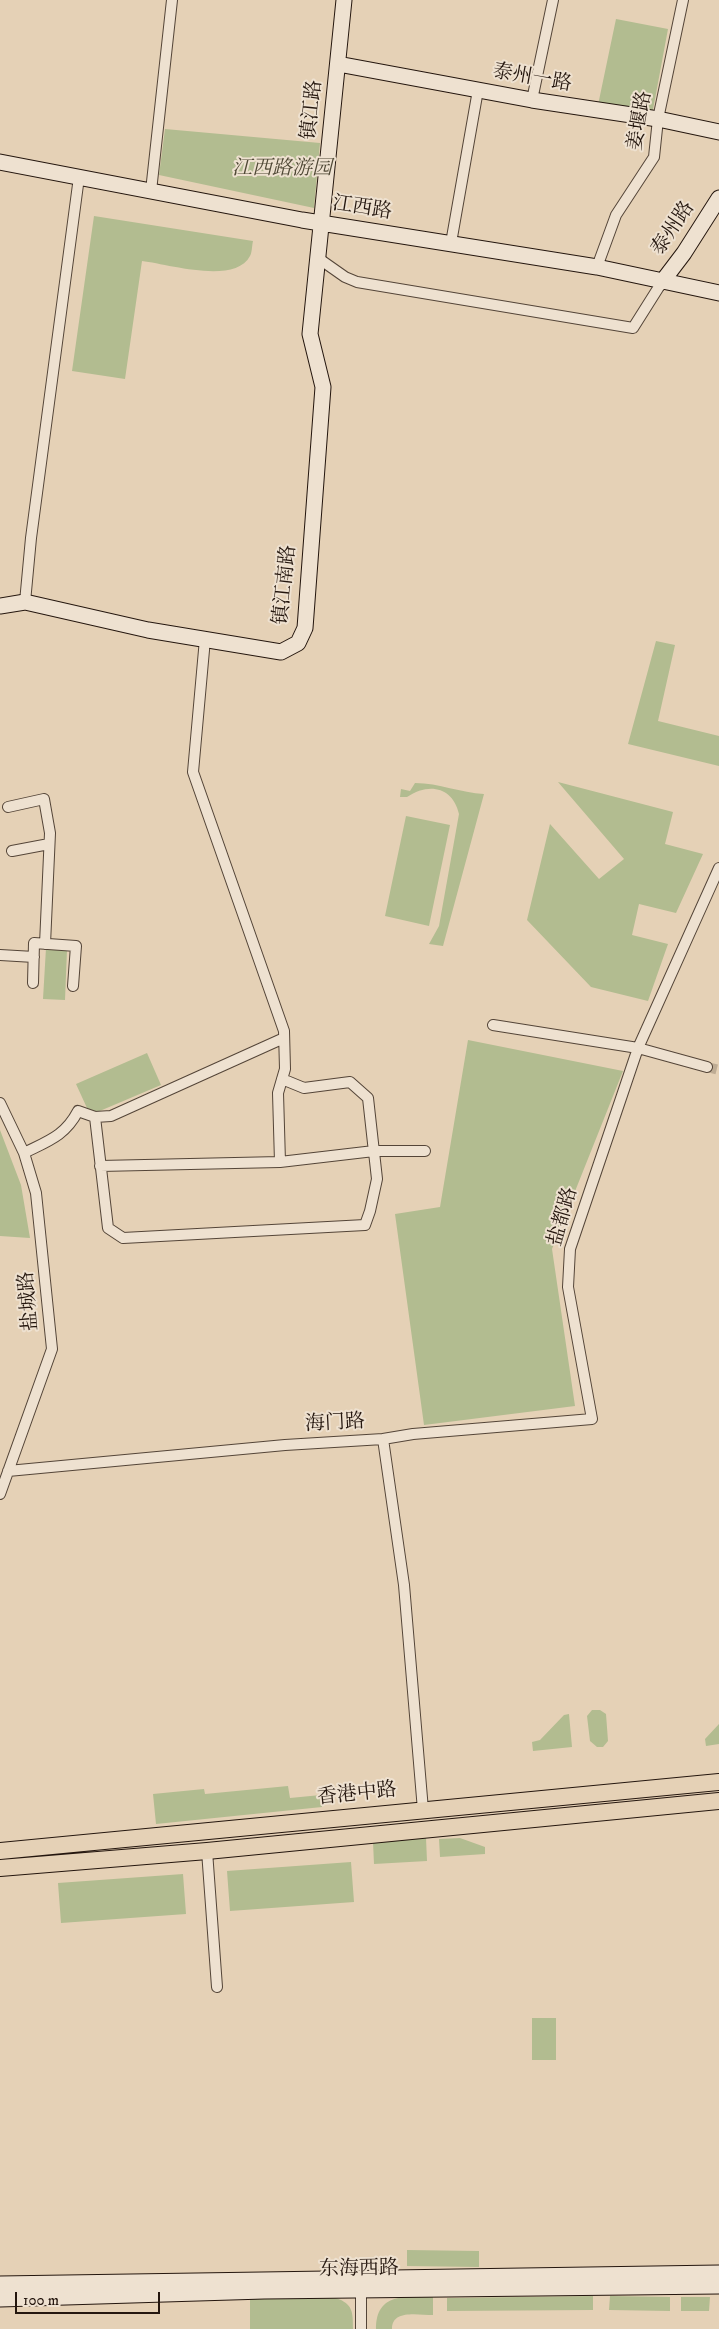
<!DOCTYPE html>
<html>
<head>
<meta charset="utf-8">
<style>
	body { margin:0 }
	#map { position:relative; width:719px; height:2329px; overflow:hidden; background:#e5d1b6; font-family:"IM FELL DW Pica",serif }
	canvas { display:block }
	.scale { position:absolute; left:15px; top:2292px; width:145px; height:22px; box-sizing:border-box; border:2px solid #24160e; border-top:0; padding-left:6px; font-size:15px; line-height:18px; white-space:nowrap; color:#24160e; -webkit-text-stroke:4px #eee1d0; paint-order:stroke }
</style>
</head>
<body>
<div id="map">
<canvas width="719" height="2329"></canvas>
<div class="scale">100 m</div>
</div>
<script>
const g = document.querySelector('canvas').getContext('2d');
g.lineJoin = 'round';
function fill(path, color) { g.fillStyle = color; g.fill(path, 'evenodd'); }
function trace(path, color, width, dash) { g.strokeStyle = color; g.lineWidth = width; g.lineCap = dash ? 'butt' : 'round'; g.setLineDash(dash || []); g.stroke(path); }
function label(font, color, halo, rows, align = 'center') {
  g.font = font + ' "IM FELL DW Pica","Noto Serif SC",serif'; g.lineWidth = 4; g.setLineDash([]); g.textBaseline = 'middle'; g.strokeStyle = halo; g.fillStyle = color; for (const [text, x, y, turn = 0] of rows) {
    g.save(); g.translate(x, y); g.rotate((+turn || 0) * Math.PI / 180); g.textAlign = isNaN(turn) ? turn : align; if (halo) g.strokeText(text, 0, 0); g.fillText(text, 0, 0); g.restore();
  }
}
fill(new Path2D(`
	M616 19 668 29 652 115 598 105Z
	M165 129 320 143 314 208 159 175Z
	M94 216 253 241C252 245 252 253 250 256 235 285 168 264 142 261L125 379 72 371Z
	M656 641 675 645 658 721 719 736V766L628 744Z
	M558 782 673 812 665 844 703 854 676 913 639 904 632 935 668 944 648 1001 591 987 527 920 550 824 599 879 624 859Z
	M415 783C439 783 461 793 484 794L443 946 429 944 439 926 459 814C453 787 429 782 407 797H400L401 789 410 791Z
	M406 816 450 825 429 926 385 916Z
	M46 948 67 950 65 1000 43 999Z
	M468 1040 623 1071 552 1249 575 1406 424 1425 395 1214 440 1207Z
	M147 1053 161 1085 95 1113 87 1108 76 1084Z
	M0 1130 21 1185 30 1238 0 1236Z
	M592 1710H600L606 1714 608 1741 603 1747H597L590 1741 587 1716Z
	M569 1714 572 1747 533 1751 532 1742 540 1740 564 1715Z
	M719 1724V1744L706 1746 705 1739Z
	M288 1786 290 1798 321 1795 322 1807 156 1824 153 1794 204 1789 205 1794Z
	M426 1838 427 1861 374 1864 373 1842Z
	M460 1838 485 1847V1854L440 1857 439 1839Z
	M351 1862 354 1902 230 1911 227 1871Z
	M183 1874 186 1914 61 1923 58 1883Z
	M532 2018H556V2060H532Z
	M407 2250 479 2251V2267L407 2266Z
	M433 2296V2315C418 2315 392 2309 392 2329H376C376 2292 406 2297 433 2296Z
	M593 2296V2310L447 2311V2298Z
	M610 2296 670 2297V2311L609 2310Z
	M250 2297 336 2298C353 2304 353 2312 353 2329H250Z
	M681 2297H710L709 2311H681Z`), '#b2bc90');
trace(new Path2D(`
	M707 1067 719 1070`), '#beac94', 10, [10, 5]);
const street = new Path2D(`
	M532 100 553 0
	M151 191 172 0
	M451 243 478 90
	M318 258 345 277 357 282 633 328 662 282
	M597 267 616 215 654 157 658 119 683 0
	M25 602 31 538 79 177
	M205 639 193 772 284 1031 285 1069 278 1093 280 1162
	M8 807 44 799 50 833 45 944
	M12 851 49 844
	M0 955 34 957
	M33 983 34 943 76 946 73 986
	M493 1025 638 1048 707 1067
	M0 1103 24 1153 36 1193 52 1349 0 1494
	M95 1117 108 1228 123 1238 365 1225 370 1211 377 1179 368 1098 350 1082 304 1088 282 1079
	M24 1153C48 1141 65 1136 78 1111L95 1117 111 1116 284 1038
	M100 1166 280 1162 374 1151H425
	M383 1439 413 1434 592 1419 568 1287 570 1249 638 1048 719 868
	M8 1471 285 1445 383 1439 404 1585 423 1810
	M207 1851 217 1987
	M361 2329V2285`);
const secondary = new Path2D(`
	M338 64 532 100 658 119 719 132
	M0 162 302 220 597 267 719 293
	M662 282 684 253 719 198
	M0 606 25 602 148 630 281 652 298 643 305 628 323 387 310 334 344 0
	M0 2284 719 2273
	M0 2299 264 2291 719 2286`);
const primary = new Path2D(`
	M0 1851 719 1782
	M0 1868 207 1851 719 1801`);
trace(street, '#544538', 12);
trace(secondary, '#24160e', 17);
trace(primary, '#24160e', 18);
trace(street, '#eee1d0', 10);
trace(secondary, '#eee1d0', 15);
trace(primary, '#e5d1b6', 16);
label('20px', '#24160e', '#eee1d0', [
	["泰州一路",532,79,10],
	["镇江路",313,110,-84],
	["姜堰路",641,121,-80],
	["江西路",362,209,9],
	["泰州路",674,229,-56],
	["镇江南路",286,585,-84],
	["盐都路",564,1217,-74],
	["盐城路",30,1301,-95],
	["海门路",335,1424,-3],
	["香港中路",357,1795,-6],
	["东海西路",359,2270,-1]
]);
label('italic 20px', '#4f4835', '#eee1d0', [
	["江西路游园",282,170]
]);
</script>
</body>
</html>
